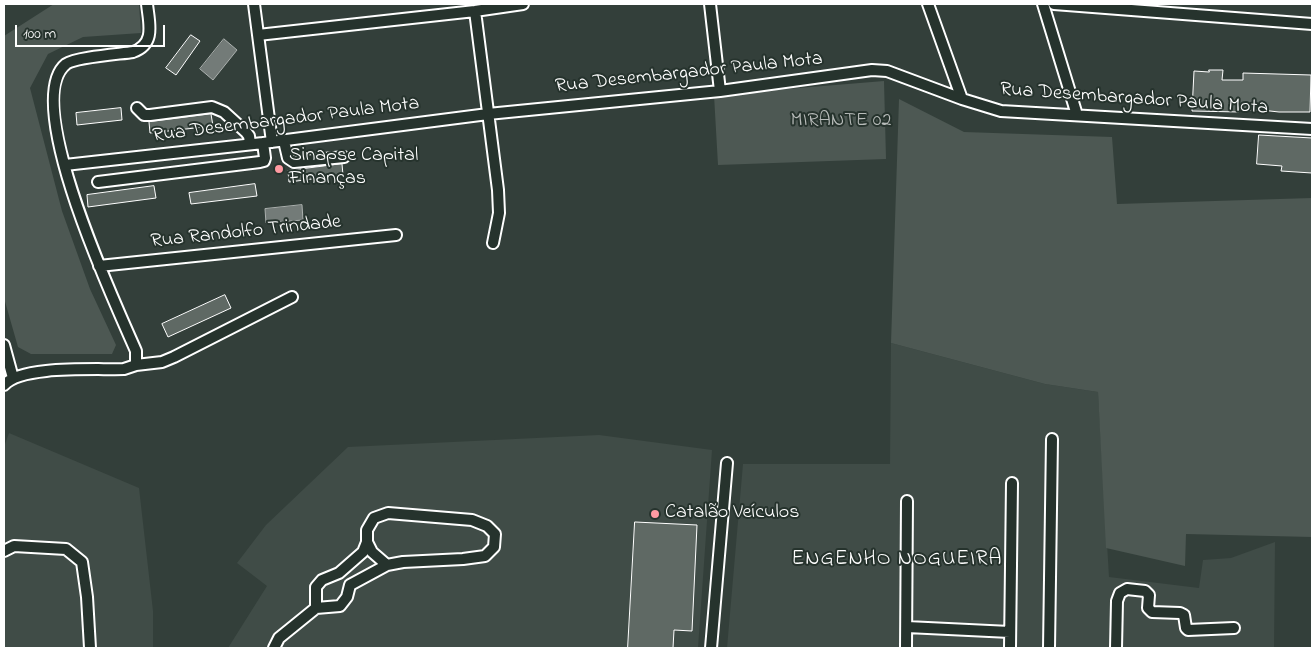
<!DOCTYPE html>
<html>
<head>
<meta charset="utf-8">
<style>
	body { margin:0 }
	#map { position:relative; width:1316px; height:652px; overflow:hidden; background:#333f3a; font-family:"Indie Flower",sans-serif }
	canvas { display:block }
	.frame { position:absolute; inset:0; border:5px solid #fff; pointer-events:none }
	.scale { position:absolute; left:15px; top:25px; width:150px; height:22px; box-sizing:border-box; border:2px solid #fff; border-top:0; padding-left:6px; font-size:15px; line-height:18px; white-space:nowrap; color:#fff; -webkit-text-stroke:4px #26332d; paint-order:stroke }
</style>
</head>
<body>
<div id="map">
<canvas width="1316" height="652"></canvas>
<div class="frame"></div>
<div class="scale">100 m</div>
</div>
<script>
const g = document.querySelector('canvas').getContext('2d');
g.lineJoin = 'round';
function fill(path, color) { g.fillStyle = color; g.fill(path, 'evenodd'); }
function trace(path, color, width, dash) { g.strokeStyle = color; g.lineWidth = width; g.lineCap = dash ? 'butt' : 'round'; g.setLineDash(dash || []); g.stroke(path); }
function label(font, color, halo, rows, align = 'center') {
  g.font = font + ' "Indie Flower",sans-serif'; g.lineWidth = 4; g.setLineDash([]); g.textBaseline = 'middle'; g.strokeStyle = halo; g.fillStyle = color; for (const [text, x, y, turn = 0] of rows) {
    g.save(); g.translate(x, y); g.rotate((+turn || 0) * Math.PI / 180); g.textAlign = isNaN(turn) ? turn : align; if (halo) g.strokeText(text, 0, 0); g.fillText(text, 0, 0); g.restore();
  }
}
fill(new Path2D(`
	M891 343 1045 384 1098 392 1109 577 1199 588 1203 560 1231 558 1275 542 1274 648H727L743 464H890Z
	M9 433 139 488 153 611V648H4V447Z
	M599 435 712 450 698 648H228L267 586 237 563 266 525 348 447Z`), '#404c47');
fill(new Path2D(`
	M54 4H139L141 33 83 37 48 54 30 88 62 211 90 289 116 345 112 354H31L18 347 4 298V36Z
	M884 81 886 159 718 165 714 95Z
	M899 99 964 132 1112 137 1117 204 1312 198V537L1186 534 1185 566 1106 548 1098 392 1045 384 891 343Z`), '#4d5853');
const water = new Path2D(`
	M224 39 237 50 213 80 200 69Z
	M302 205 303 220 266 223 265 209Z`);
fill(water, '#737b78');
trace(water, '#abb0ae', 1);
const building = new Path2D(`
	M191 35 200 41 176 75 166 68Z
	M1209 70H1223L1222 80H1243V73L1311 75 1310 112H1279L1261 110H1239V112L1192 111 1194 71 1209 72Z
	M121 108 122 120 77 125 76 113Z
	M211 114 213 126 150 133 149 122Z
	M1259 135 1312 138V173L1281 171 1282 166 1257 164Z
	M342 164 343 175 289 182 288 171Z
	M255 184 257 196 191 204 189 193Z
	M154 186 156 198 88 207 87 195Z
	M225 295 231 308 168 337 162 324Z
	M635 522 697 525 692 631 674 630 673 648H628Z`);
fill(building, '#5f6964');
trace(building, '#fff', 1);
const minor = new Path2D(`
	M254 4 272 142
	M710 4 720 91
	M928 4 962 99
	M1043 4 1077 115
	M1054 4 1312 24
	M475 11 498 190 499 213 493 243
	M258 35 475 11 523 4
	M137 108 144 115H150L212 107 224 112 246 132 249 136 250 144
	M284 141 288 158 294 162 344 157
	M65 165 263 143 488 114 720 91 872 70 887 71 962 99 1001 111 1312 129
	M98 182 260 162 264 161 265 158 263 143
	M99 266 396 235
	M4 345 13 378
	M136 365V351C116 305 20 101 66 64 76 57 120 54 133 52 156 44 149 23 147 4
	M4 385C21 365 96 370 124 369L136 365 162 362 174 357 292 297
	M367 542 372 552 387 565
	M4 551 14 546 66 549 82 562 87 597 90 648
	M907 627 1010 632
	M274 648 279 638 316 608 340 606 347 597 350 585 387 565 403 562 463 559 485 556 494 547 495 534 487 526 472 520 388 513 374 518 367 530V542L363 552 339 573 322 580 316 587V608
	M711 648 727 463
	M906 648 907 501
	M1010 648 1012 483
	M1049 648 1052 439
	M1116 648 1117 601 1120 593 1127 589 1145 591 1149 595 1148 608 1152 612 1180 613 1184 615 1186 628 1188 630 1234 628`);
trace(minor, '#fff', 14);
trace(minor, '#26332d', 10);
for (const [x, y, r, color] of [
	[279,169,5,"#ff9aa2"],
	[655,514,5,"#ff9aa2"]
]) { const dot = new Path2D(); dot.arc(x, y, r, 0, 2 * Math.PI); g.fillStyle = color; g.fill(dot); trace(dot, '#26332d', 2); }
label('20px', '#fff', '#26332d', [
	["Rua Desembargador Paula Mota",689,74,-6],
	["Rua Desembargador Paula Mota",1134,100,4],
	["Rua Desembargador Paula Mota",286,121,-7],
	["Rua Randolfo Trindade",246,233,-6]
]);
label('20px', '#b8bcba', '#26332d', [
	["MIRANTE 02",841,122]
]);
label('20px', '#fff', '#26332d', [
	["Sinapse Capital",289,157],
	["Finanças",289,180],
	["Catalão Veículos",665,514]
], 'left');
g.letterSpacing = '1px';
label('21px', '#fff', '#26332d', [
	["ENGENHO NOGUEIRA",897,561]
]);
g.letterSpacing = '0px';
</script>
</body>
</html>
